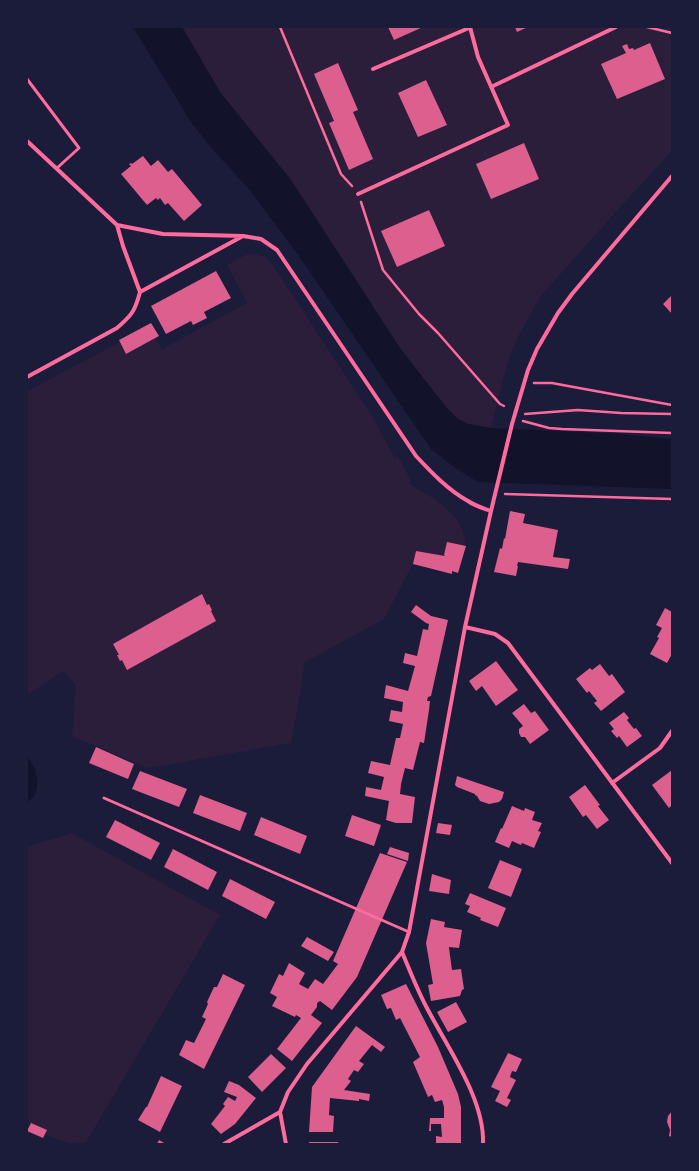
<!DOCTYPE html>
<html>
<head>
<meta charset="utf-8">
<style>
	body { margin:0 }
	#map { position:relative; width:699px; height:1171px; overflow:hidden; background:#1b1b3a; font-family:"Libre Baskerville",serif }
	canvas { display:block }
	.frame { position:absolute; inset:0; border:28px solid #1b1b3a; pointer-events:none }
</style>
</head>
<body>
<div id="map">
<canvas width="699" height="1171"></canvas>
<div class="frame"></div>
</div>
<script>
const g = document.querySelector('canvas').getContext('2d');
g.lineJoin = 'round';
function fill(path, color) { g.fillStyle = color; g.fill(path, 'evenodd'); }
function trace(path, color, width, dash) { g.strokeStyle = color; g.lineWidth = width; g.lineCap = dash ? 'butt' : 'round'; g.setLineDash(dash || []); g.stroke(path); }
fill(new Path2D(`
	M182 27H672V151L614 214 540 297 518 337 508 361 491 428 468 424 458 419 446 407 426 383 400 348 291 180 220 92Z
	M255 254 265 257 272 264 371 414 395 458 398 456 411 481 408 483C430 497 462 511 465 541 466 546 463 553 461 559L416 551 413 564 384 619 304 663 303 679 291 743 148 768 72 736 76 685 63 671 27 695V391L120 342 126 354 155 338 162 349 247 303 227 265 245 255Z
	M72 833 220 915 85 1144H71L27 1128V847Z`), '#2a1e3b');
fill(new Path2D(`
	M133 27H182L220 92 291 180 400 348 446 407 458 419 468 424 491 428 621 434 672 439V489L478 482 454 467 431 449 299 256 249 189 208 144 191 122Z
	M27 757C36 766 41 784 34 796 32 798 29 801 27 803Z`), '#12122b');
fill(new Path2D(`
	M388 27H423L394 40Z
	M515 27H528L517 32Z
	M650 43 665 79 617 99 601 64 626 53 622 46 627 44 629 49 633 48 634 50Z
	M338 63 358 110 353 112 373 159 349 170 329 123 334 121 314 74Z
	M426 80 447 125 418 137 398 93Z
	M524 143 539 179 491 199 476 164Z
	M143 156 151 166 158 160 168 172 172 169 202 205 184 221 168 203 165 205 160 198 158 200 156 198 147 205 121 174 131 166 129 164 131 163 132 164Z
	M429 210 445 246 397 267 381 231Z
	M216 271 231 298 204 312 207 318 193 325 191 321 166 334 151 306Z
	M672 295V314L663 304Z
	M151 323 159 336 126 354 119 340Z
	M510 511 525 514 523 523 558 530 553 557 570 559 568 569 518 562 517 566H518L516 576 494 572 500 548 502 549 504 538 505 539Z
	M447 542 466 546 458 573 452 571V574L413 564 416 551 445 556 444 555Z
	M202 594 207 605 209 604 212 610 211 611 216 621 127 670 122 660 120 661 117 655H119L113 644Z
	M416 605 431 616 448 620 431 696 428 697 427 701H430L429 710 424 743 420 742 413 770 405 768 401 784 400 794 415 797 412 823H396L386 820 389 801 365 796 366 787 381 790 384 777 368 773 371 761 390 765 396 738H400L403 724 389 721 391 710 402 712 403 702 384 698 386 685 408 691 415 666 403 663 405 653 417 656 423 629 428 630 429 624 426 623 411 612Z
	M665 608 672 612V654L667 663 650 654 659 638 657 637 662 628 656 625Z
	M496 661 518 690 496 706 482 686 476 691 469 681Z
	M600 664 609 676 612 674 625 692 601 711 594 703 597 701 589 691 587 693 576 679 590 668 592 670Z
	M524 704 531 713 535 711 549 730 530 744 525 737H521L519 733V729L523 726 512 713Z
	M624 712 629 718 627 720 634 729 636 728 642 736 627 747 619 736 617 738 611 731 614 729 609 723Z
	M96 747 134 764 128 779 89 763Z
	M672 770V805L669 808 652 785Z
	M140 771 187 789 179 807 132 789Z
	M457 776 504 792 502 799 499 802 489 804 480 801 477 796 475 795V794L457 787 455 785Z
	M585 785 600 805 598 806 609 820 597 829 586 815 583 817 569 797Z
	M200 795 247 813 240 831 193 813Z
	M512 806 524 811 525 808 535 812 532 820 542 823 538 831 541 832 534 848 522 843 521 845 512 841 509 848 495 842 501 828 502 829Z
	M352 815 381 825 374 846 345 836Z
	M261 817 307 836 300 854 254 835Z
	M115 820 160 843 151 860 106 837Z
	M438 823 452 825 450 835 436 833Z
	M390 847 409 853 408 861 387 854Z
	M173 849 217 872 208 890 164 867Z
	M380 853 407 862 357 977 332 1010 320 1001 317 1003V1007L311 1015 322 1023 292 1061 277 1049 301 1018 296 1015 295 1017 272 1006 277 997 270 993 279 974 283 976 289 963 305 973 299 984 308 989 315 979 323 984 338 964 333 961Z
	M500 860 522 869 511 897 488 888Z
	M432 874 451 880 449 894 429 891Z
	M230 879 275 902 266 919 222 896Z
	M470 893 506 908 498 927 480 920 481 918 467 912 470 906 465 904Z
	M431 919 445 922 444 927 462 930 459 948 449 947V948L452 970 461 969 464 989 462 990 460 996 431 1001 428 985 433 984 426 943Z
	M307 937 334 952 328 961 301 946Z
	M223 974 245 985 204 1069 179 1055 186 1040 194 1043 206 1019 202 1017 208 1004 207 1002 214 987H217Z
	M406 984 438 1047 458 1094 461 1107V1144H436V1136L442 1137 441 1124H431V1131H429L430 1118H444V1107L442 1100 435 1102 432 1095 428 1097 413 1062 420 1057 400 1018 396 1020 391 1008 387 1009 381 995Z
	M456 1002 467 1022 448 1032 437 1012Z
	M356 1026 385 1047 381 1052 372 1045 359 1061 364 1064 358 1072 354 1070 348 1079 351 1081 344 1090 370 1094 369 1101 359 1099V1101L330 1098 329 1115 334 1116 333 1132H309L312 1087Z
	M508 1053 522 1059 516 1072 512 1071 510 1077 516 1080 507 1098 511 1100 507 1107 495 1101 500 1091 491 1087Z
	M271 1054 286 1068 262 1092 248 1077Z
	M161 1076 182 1086 160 1132 138 1120 146 1107H147Z
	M229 1081 239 1085 256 1098 235 1124 221 1134 211 1124 225 1106 223 1104 228 1097 235 1101 237 1097 224 1092Z
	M672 1111V1137L669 1136 670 1130 667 1122 668 1116Z
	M31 1123 47 1130 43 1138 27 1131Z
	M159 1140 166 1144H157Z
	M309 1142H338L339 1144H309Z`), '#dd5f8e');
trace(new Path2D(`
	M280 27 341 174 352 186
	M647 27 672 33
	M361 202 383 270 419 314 438 333 500 404 504 406
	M534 383H552L568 386 672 405
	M525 414 578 410 621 413 672 414
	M523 421 549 428 562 429 672 433
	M505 494 672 499`), '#ff6b9d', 2.5);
trace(new Path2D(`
	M27 79 79 148 57 168
	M104 798 409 932`), '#ff6b9d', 3);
trace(new Path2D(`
	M373 69 469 28
	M491 87 616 27
	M27 141 117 225 163 234 243 236 261 239 277 250 416 456C432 473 448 490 468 501 475 506 483 508 491 511
	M358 194 508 125 478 57 470 27
	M117 225 123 246 140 292
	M140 292 243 236
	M27 377 117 328C132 315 135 311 140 292
	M465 627 495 634 508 643 672 863
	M612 783 660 748 672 731
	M402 952C410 971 418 992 428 1010 448 1048 485 1100 483 1144
	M224 1144 280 1112
	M286 1144 280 1112 288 1092 307 1064 402 952 409 932 465 627 491 511 512 424 528 370 537 349 558 313 572 294 672 176`), '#ff6b9d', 4);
</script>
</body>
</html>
